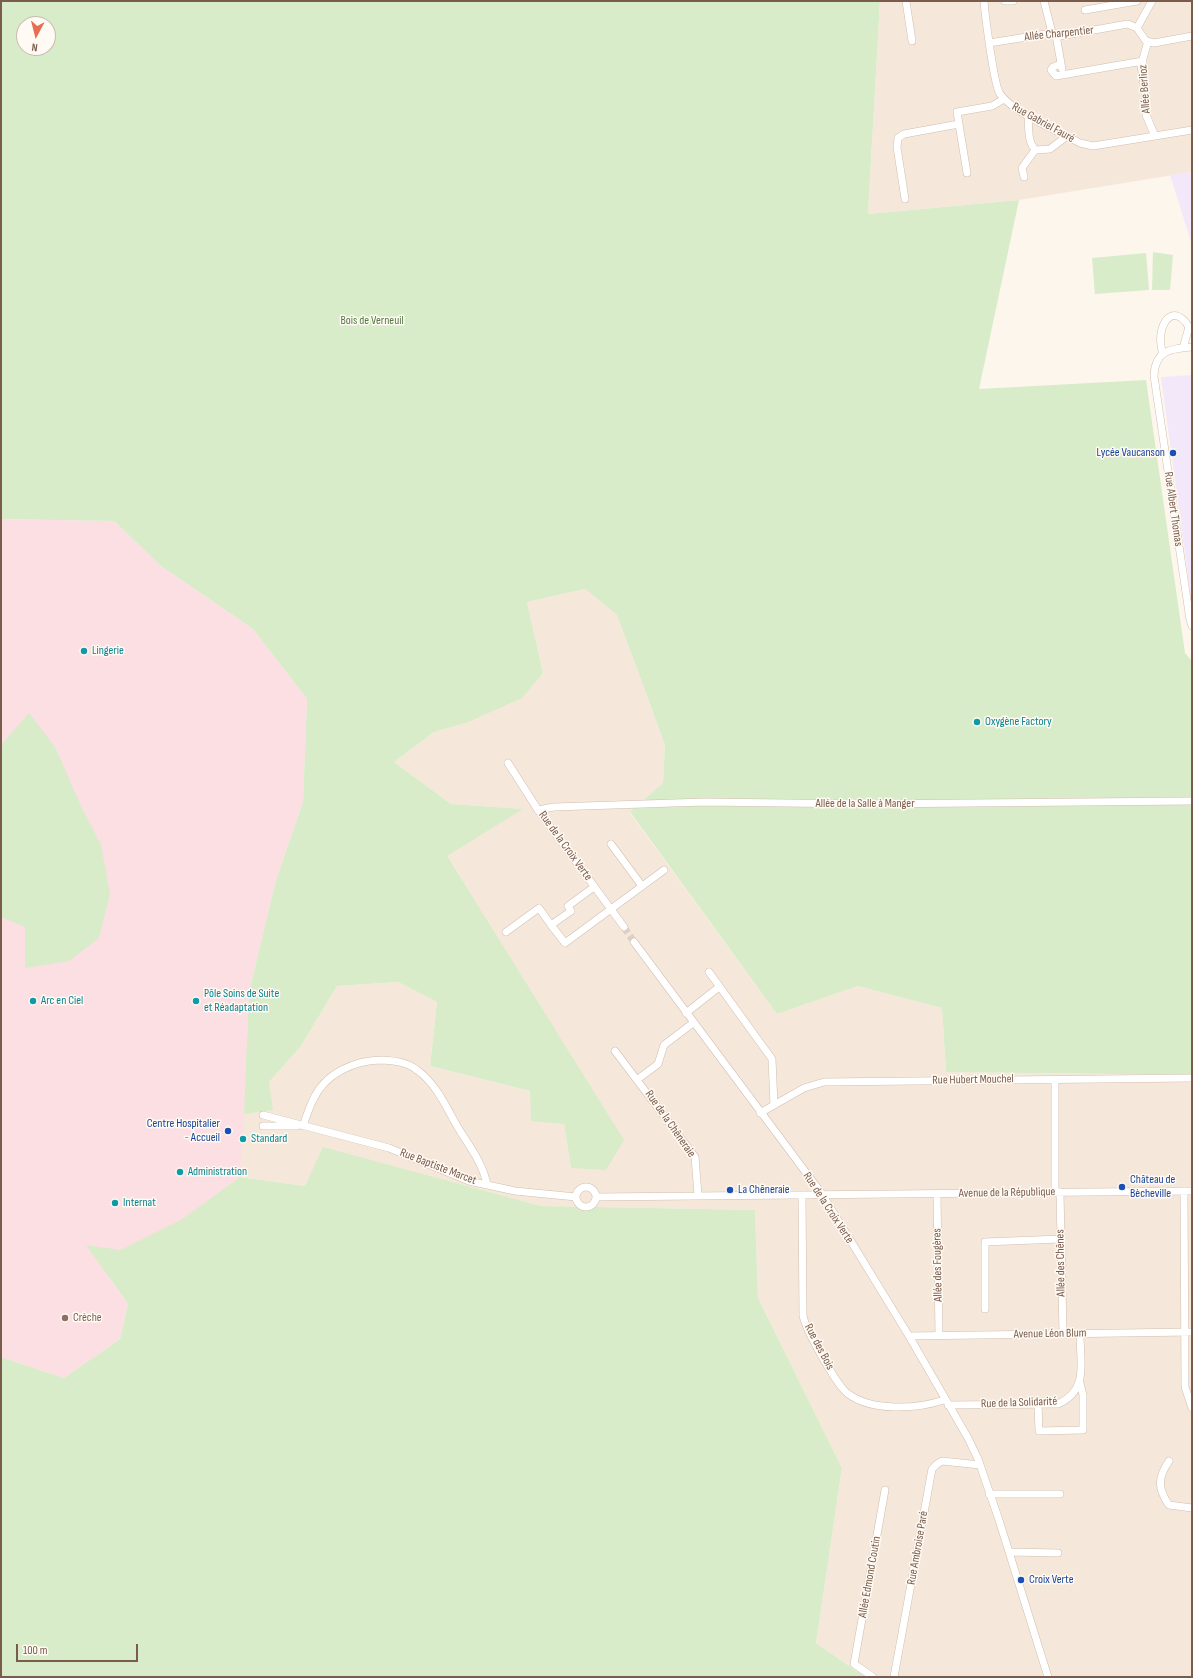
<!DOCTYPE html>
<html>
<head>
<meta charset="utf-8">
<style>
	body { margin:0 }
	#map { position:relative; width:1193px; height:1678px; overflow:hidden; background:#fdf6ec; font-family:"Sofia Sans Condensed",sans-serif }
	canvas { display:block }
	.frame { position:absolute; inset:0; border:2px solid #7a5c4d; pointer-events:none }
	.north { position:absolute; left:16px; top:16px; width:40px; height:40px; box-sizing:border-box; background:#fffaf3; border:1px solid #cabbb1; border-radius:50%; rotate:187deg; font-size:11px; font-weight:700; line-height:16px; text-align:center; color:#7a5c4d }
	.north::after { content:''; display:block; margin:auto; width:14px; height:18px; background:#e76f51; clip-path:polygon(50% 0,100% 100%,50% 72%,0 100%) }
	.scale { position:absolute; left:16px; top:1644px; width:122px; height:18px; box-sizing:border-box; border:2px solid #7a5c4d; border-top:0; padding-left:5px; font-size:12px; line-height:14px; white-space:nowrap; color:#7a5c4d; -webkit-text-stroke:3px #fffaf3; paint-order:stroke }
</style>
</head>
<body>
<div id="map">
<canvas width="1193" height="1678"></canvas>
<div class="frame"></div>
<div class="north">N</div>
<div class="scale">100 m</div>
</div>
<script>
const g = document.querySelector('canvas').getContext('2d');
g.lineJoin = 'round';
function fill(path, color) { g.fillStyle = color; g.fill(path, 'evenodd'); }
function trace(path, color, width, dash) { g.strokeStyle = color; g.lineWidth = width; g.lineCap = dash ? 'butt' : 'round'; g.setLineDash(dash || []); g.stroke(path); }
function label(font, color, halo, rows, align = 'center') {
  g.font = font + ' "Sofia Sans Condensed",sans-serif'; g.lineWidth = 3; g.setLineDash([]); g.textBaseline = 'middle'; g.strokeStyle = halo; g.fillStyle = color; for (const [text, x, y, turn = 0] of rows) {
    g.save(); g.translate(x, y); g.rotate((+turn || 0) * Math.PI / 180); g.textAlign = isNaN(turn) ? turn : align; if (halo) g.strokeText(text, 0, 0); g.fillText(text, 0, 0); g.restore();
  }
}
fill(new Path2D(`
	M880 1H1192V172L1019 200 868 214Z
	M1 519 269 1082 301 1046 337 986 398 982 437 1002 430 1066 530 1091 564 1124 571 1168 623 1140 446 856 522 809 451 804 394 762 434 732 466 723 543 673 527 602 585 589 617 615 665 745 663 783 630 813 777 1014 858 986 942 1008 946 1072 1192 1075V1677H865L816 1643 842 1468 758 1298 755 1210 541 1206 450 1182 305 1186 240 1177 1 1357Z`), '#f5e8da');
fill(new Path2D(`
	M1192 172V245L1170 175Z
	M1192 375V606L1161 377Z`), '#f3e8fa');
fill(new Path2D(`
	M1 519 114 521 161 566 253 629 307 699 303 802 276 880 249 992 244 1114 240 1177 181 1220 121 1250 86 1246 128 1304 120 1339 64 1378 1 1357Z`), '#fbdfe3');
fill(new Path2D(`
	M1 1H880L868 214 1019 200 979 389 1146 380 1185 653 1192 661V1075L946 1072 942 1008 858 986 777 1014 630 812 663 783 665 745 617 615 585 589 527 602 543 673 522 698 466 723 434 732 394 762 451 804 523 809 447 856 624 1140 606 1170 571 1168 564 1124 531 1121 530 1091 430 1066 437 1002 398 982 337 986 301 1046 269 1082 273 1110 244 1114 249 992 276 880 303 802 307 699 253 629 161 566 114 521 1 519ZM24 24H48V48H24Z
	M1153 252 1173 255 1170 290H1152Z
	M1146 253 1149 290 1095 294 1092 258Z
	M29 713 55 747 81 806 101 845 110 894 99 938 69 961 25 968V927L1 917V745Z
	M323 1147 541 1206 755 1210 758 1298 842 1468 816 1643 865 1677H1V1357L64 1378 120 1339 128 1304 86 1245 121 1250 181 1220 240 1177 305 1186Z`), '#d8ecc9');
trace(new Path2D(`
	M624 927 634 942`), '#dcd0c4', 7, [7, 3.5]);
const minor = new Path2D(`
	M906 1 912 41
	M984 1C985 14 994 86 1000 94 1014 113 1058 131 1080 143L1093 146 1192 130
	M1005 1H1013
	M1044 1 1052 33
	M1085 10 1137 1
	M1137 28 1152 1
	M1056 35 1062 69
	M1148 41 1141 66 1145 90 1146 115 1155 136
	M989 43 1052 33 1060 36 1128 24 1137 28 1146 41 1154 43 1192 36
	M1061 64 1053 67 1051 70 1056 76 1143 61
	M1028 115C1029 126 1027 143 1036 150L1050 149 1067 136
	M967 173 957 112 992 106 1004 99
	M1024 177 1022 168 1035 150
	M905 199 897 147 898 138 904 134 959 124
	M1192 347C1170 349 1155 350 1154 376L1190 620 1192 626
	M1163 354C1154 330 1171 298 1189 327L1183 348
	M508 763 538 810 624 927
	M538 810 554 807 704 802 865 804 1192 801
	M611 844 642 886
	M551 925 565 943 664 870
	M506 932 539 908 551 925 571 911 568 906 594 887
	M634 942 822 1194 909 1336 968 1438 978 1459 999 1520 1048 1677
	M709 972 772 1059 774 1105
	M686 1013 719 987
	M615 1051 695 1157 698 1195
	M638 1079 658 1064 664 1045 693 1023
	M1055 1080V1192
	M760 1113 804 1088 824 1082 1192 1078
	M263 1115 389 1148 469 1181 515 1191 576 1197
	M263 1126H297
	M303 1126C306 1117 309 1108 313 1100 325 1073 355 1060 383 1060 395 1061 407 1062 417 1070 437 1084 448 1111 460 1131 471 1148 484 1166 487 1185
	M576 1197a10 10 0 1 1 20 0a10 10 0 1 1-20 0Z
	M1184 1191 1185 1387 1192 1408
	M1060 1192 1063 1334
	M937 1194 939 1336
	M802 1195 803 1316C807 1332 816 1345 824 1360 831 1371 837 1384 847 1393 871 1412 917 1409 944 1400
	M596 1197 1192 1191
	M985 1309V1242L1060 1239
	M909 1336 1192 1332
	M948 1405 1058 1404C1089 1390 1080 1363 1080 1334
	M1038 1405 1039 1431 1083 1430V1395L1080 1383
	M1169 1461C1158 1477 1157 1488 1169 1505L1192 1508
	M989 1494H1060
	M1009 1552 1058 1553
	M873 1677 854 1664 885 1490
	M894 1677 932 1469 937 1464 942 1461 980 1465`);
trace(minor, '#d1beb0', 8);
trace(minor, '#fff', 7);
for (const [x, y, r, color] of [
	[1173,453,4,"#1a4fb4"],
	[84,651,4,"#0f9aa8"],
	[977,722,4,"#0f9aa8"],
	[33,1001,4,"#0f9aa8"],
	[196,1001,4,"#0f9aa8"],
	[228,1131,4,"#1a4fb4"],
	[243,1139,4,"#0f9aa8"],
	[180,1172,4,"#0f9aa8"],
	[1122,1187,4,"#1a4fb4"],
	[730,1190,4,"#1a4fb4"],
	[115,1203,4,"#0f9aa8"],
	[65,1318,4,"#8d6e63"],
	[1021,1580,4,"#1a4fb4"]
]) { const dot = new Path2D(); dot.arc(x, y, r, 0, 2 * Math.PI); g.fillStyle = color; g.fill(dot); trace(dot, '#fffaf3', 1.5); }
label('12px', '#7a5c4d', '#fffaf3', [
	["Allée Charpentier",1059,34,-6],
	["Allée Berlioz",1145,89,-94],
	["Rue Gabriel Fauré",1043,123,29],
	["Rue Albert Thomas",1173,509,82],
	["Allée de la Salle à Manger",865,804],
	["Rue de la Croix Verte",565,846,54],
	["Rue Hubert Mouchel",973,1080,-1],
	["Rue de la Chêneraie",670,1124,55],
	["Rue Baptiste Marcet",438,1167,21],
	["Avenue de la République",1007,1193,-1],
	["Rue de la Croix Verte",828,1208,57],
	["Allée des Chênes",1061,1263,-91],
	["Allée des Fougères",938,1265,-91],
	["Avenue Léon Blum",1050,1334,-1],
	["Rue des Bois",819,1347,62],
	["Rue de la Solidarité",1019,1403,-2],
	["Rue Ambroise Paré",918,1548,-80],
	["Allée Edmond Coutin",870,1577,-80]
]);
label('12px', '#537a41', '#fffaf3', [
	["Bois de Verneuil",372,321]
]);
label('12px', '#164399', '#fffaf3', [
	["Lycée Vaucanson",1165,453,"right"],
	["Centre Hospitalier",220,1124,"right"],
	["- Accueil",220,1138,"right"],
	["Château de",1130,1180],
	["Bècheville",1130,1194],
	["La Chêneraie",738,1190],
	["Croix Verte",1029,1580]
], 'left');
label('12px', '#0d838f', '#fffaf3', [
	["Lingerie",92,651],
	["Oxygène Factory",985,722],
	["Pôle Soins de Suite",204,994],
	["et Réadaptation",204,1008],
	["Arc en Ciel",41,1001],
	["Standard",251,1139],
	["Administration",188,1172],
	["Internat",123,1203]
], 'left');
label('12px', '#785e54', '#fffaf3', [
	["Crèche",73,1318]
], 'left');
</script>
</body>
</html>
